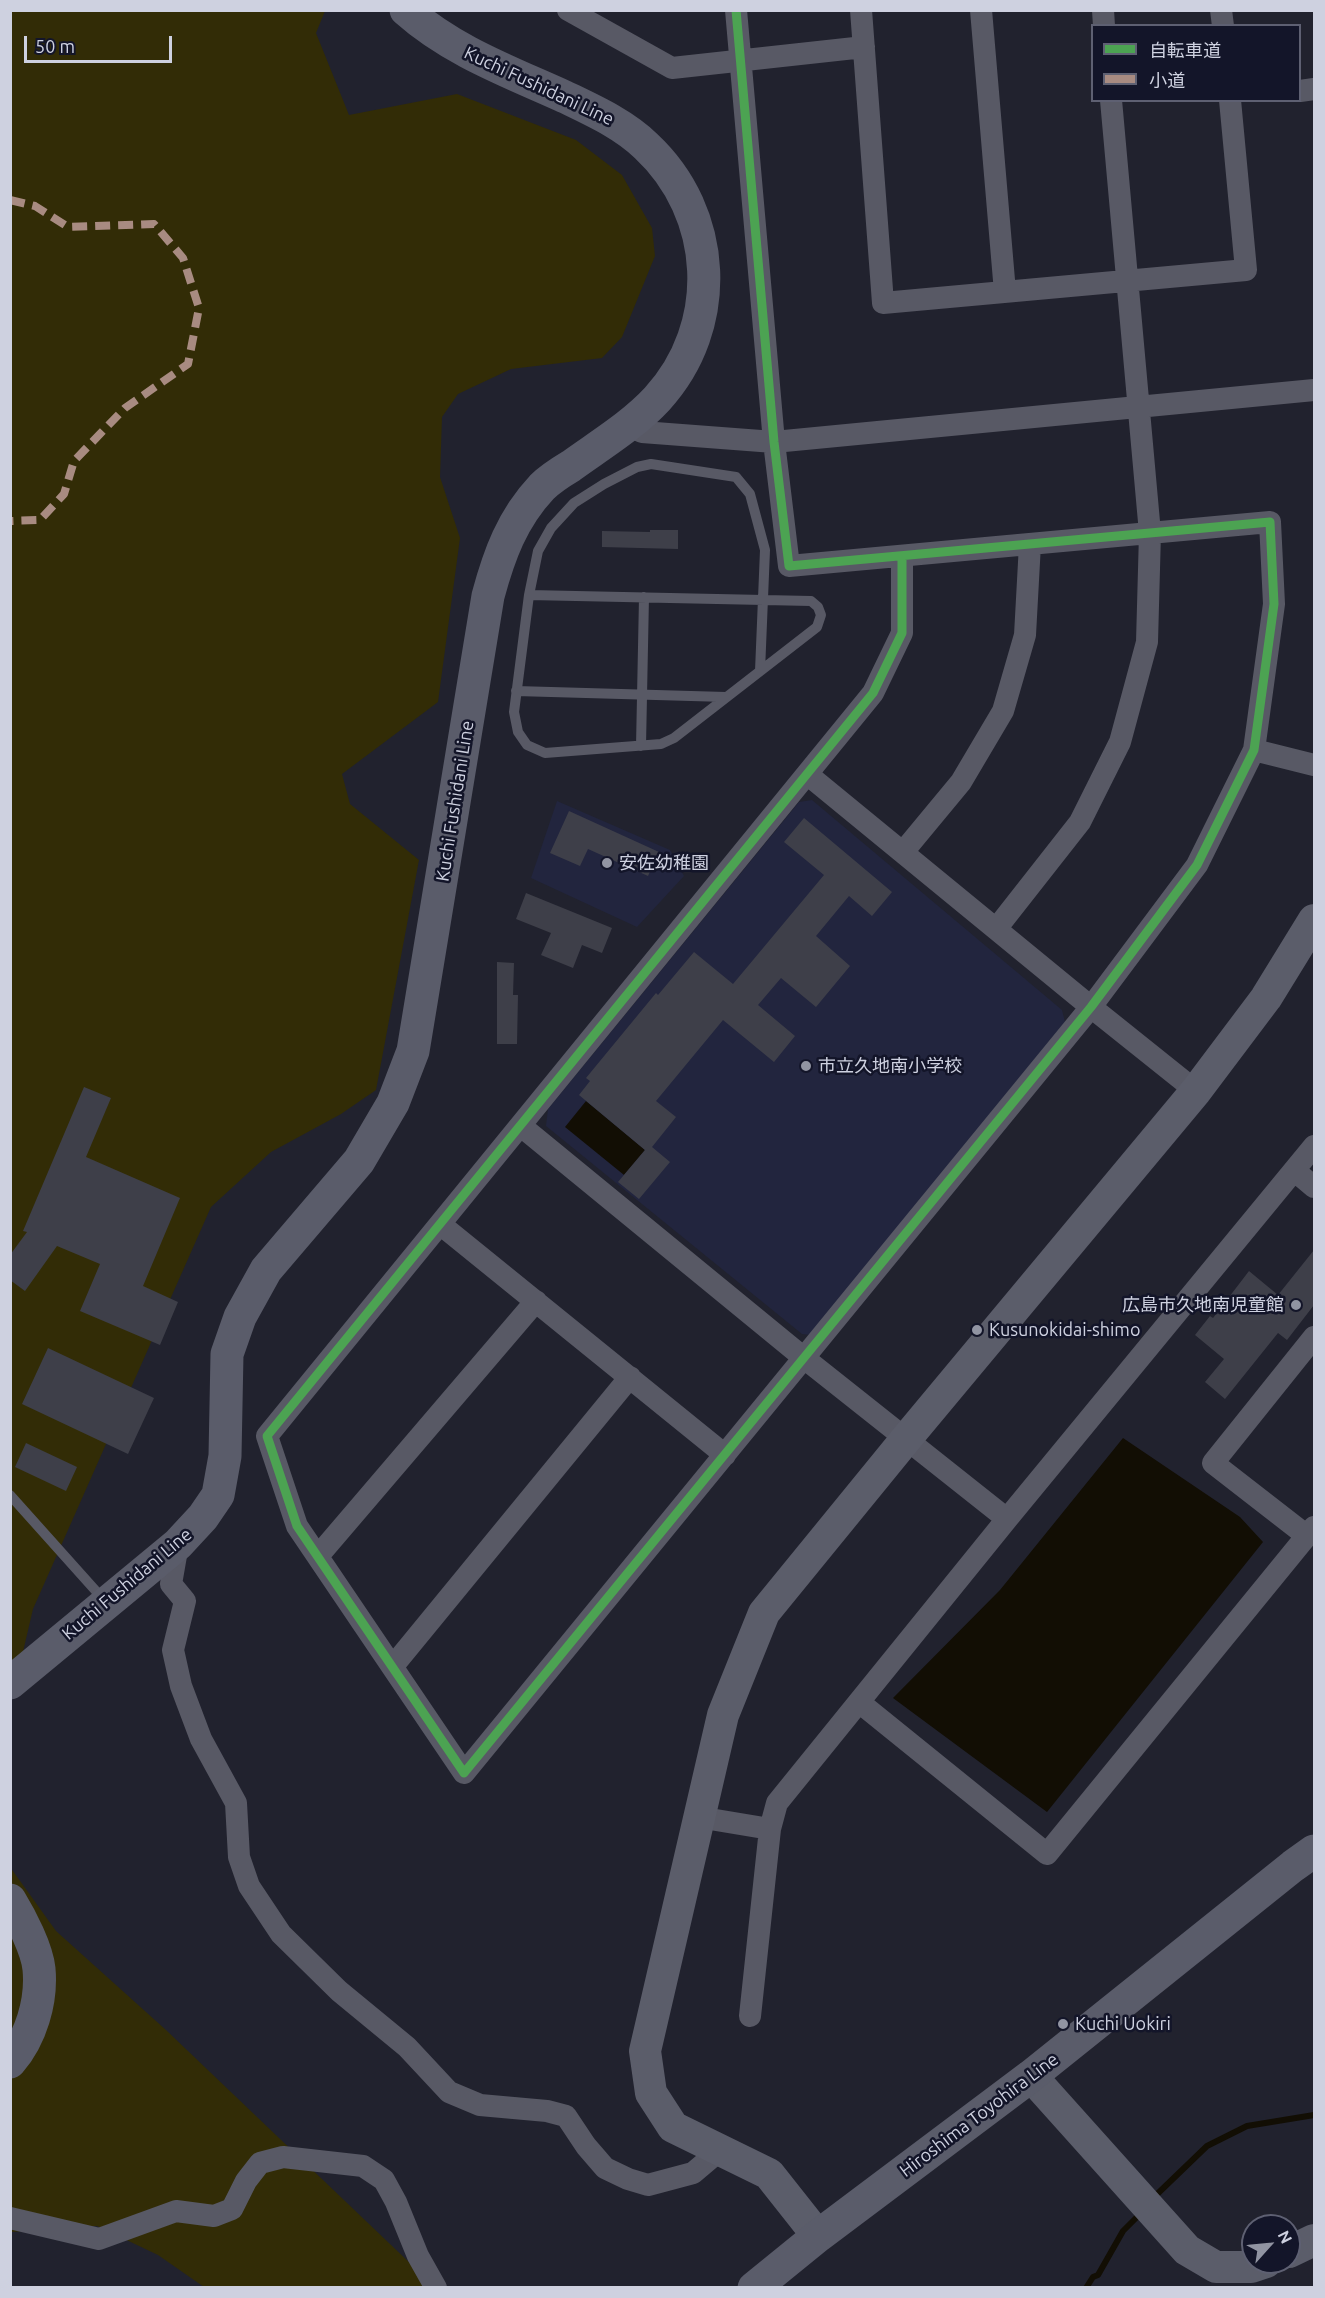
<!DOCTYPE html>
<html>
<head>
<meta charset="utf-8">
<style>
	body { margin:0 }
	#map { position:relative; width:1325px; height:2298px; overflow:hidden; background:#21222e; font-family:Ubuntu,"Noto Sans JP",sans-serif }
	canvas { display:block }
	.frame { position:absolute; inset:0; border:12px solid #ced1e0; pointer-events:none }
	.legend { position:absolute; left:1091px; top:24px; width:210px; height:78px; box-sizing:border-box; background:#131529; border:2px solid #5e6072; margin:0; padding:8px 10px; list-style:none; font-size:18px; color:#ced1e0 }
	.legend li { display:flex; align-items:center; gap:12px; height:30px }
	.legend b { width:30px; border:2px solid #5e6072 }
	.north { position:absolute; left:1241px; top:2214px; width:60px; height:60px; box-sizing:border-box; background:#131529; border:2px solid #5e6072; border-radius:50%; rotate:63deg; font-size:16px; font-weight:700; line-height:24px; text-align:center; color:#ced1e0 }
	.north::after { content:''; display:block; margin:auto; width:21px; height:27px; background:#9194a2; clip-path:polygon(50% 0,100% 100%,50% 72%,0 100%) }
	.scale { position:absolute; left:24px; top:36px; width:148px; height:27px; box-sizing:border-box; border:3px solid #ced1e0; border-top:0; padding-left:8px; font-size:18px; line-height:21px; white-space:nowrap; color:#ced1e0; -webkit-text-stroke:4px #131529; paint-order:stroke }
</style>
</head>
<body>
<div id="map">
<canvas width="1325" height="2298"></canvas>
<div class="frame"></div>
<ul class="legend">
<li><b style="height:8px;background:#4ca352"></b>自転車道</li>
<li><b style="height:8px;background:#a88b81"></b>小道</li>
</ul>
<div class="north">N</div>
<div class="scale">50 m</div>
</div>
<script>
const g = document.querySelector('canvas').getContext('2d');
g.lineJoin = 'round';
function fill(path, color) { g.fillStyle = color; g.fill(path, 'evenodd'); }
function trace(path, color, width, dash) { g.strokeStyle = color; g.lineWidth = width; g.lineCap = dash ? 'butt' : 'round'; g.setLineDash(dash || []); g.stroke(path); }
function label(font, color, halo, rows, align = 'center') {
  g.font = font + ' Ubuntu,"Noto Sans JP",sans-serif'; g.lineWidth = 5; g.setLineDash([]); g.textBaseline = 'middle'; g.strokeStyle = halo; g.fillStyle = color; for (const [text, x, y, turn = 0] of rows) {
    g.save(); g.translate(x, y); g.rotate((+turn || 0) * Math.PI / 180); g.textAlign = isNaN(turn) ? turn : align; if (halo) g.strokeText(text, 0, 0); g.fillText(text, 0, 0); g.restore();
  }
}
fill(new Path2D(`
	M812 800 1062 1010 1065 1022 811 1335 802 1334 546 1126 548 1109 799 802Z
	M557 801 670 850 684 876 637 927 531 878Z`), '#22253e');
fill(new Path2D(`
	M11 11H325L316 33 349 115 457 94 576 140 622 175 652 228 655 256 622 337 602 358 511 369 458 394 442 417 440 477 460 538 438 702 342 774 350 804 419 860 376 1090 341 1114 271 1152 211 1207 33 1609 11 1703Z
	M10 1867 56 1931 166 2030 435 2287H204L158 2255 97 2226 11 2232Z`), '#322c06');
fill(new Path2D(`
	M586 1101 645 1150 624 1175 565 1127Z
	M1123 1438 1240 1517 1263 1542 1047 1812 893 1698 1000 1590Z`), '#120e04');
trace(new Path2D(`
	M1152 2199 1207 2146 1247 2126 1314 2115
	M1086 2288 1093 2277 1098 2275 1123 2231 1142 2212`), '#120e04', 6);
fill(new Path2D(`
	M650 530H678V549L602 547V531L650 532Z
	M569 811 659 852 648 876 588 849 580 866 550 853Z
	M804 818 892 892 872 916 849 896 816 936 850 966 816 1007 781 978 758 1005 795 1036 774 1062 723 1020 656 1101 676 1117 652 1147 670 1162 639 1199 618 1182 645 1150 579 1095 590 1081 586 1078 656 993 658 995 694 952 733 984 824 875 784 842Z
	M526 893 612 928 602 953 582 945 573 968 541 955 551 933 516 919Z
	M497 962 514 963 513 995H518L517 1044H497Z
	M84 1087 111 1098 86 1157 180 1198 143 1286 178 1302 160 1345 80 1311 100 1264 57 1246 25 1291 10 1280V1255L27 1232 23 1231Z
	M1314 1250V1305L1287 1340 1278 1333 1225 1399 1205 1382 1224 1359 1195 1335 1210 1316 1213 1318 1249 1271 1278 1295Z
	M48 1348 154 1398 128 1454 22 1404Z
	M26 1443 77 1467 66 1491 15 1467Z`), '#3e3f49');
trace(new Path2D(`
	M529 595 811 601 818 607 821 615 817 627 674 738 661 744 545 753 527 745 518 732 514 712Z
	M529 595 538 551 551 528 574 503 604 484 637 467 651 464 736 477 750 494 765 550 760 671
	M516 691 726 697
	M641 746 644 597
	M10 1495 104 1600`), '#585965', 10);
trace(new Path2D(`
	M568 10 672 68 864 47
	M736 10 774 442 789 566 1270 522 1274 604 1254 750 1197 865 1091 1007 464 1773 297 1526 267 1436 873 693 902 633V556
	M861 10 883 303 1246 270 1230 100
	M981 10 1005 292
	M1103 10 1104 26
	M1221 10 1223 26
	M1300 91 1314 89
	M626 425 642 432 774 442 1314 390
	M1254 750 1314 765
	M807 774 1091 1007 1196 1091
	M903 852 961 782 1003 711 1025 635 1030 544
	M996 929 1080 822 1120 742 1147 642 1150 533 1111 100
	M521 1126 804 1358 1007 1519
	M1295 1171 1314 1187
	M440 1224 725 1455
	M1307 1536 1213 1463 1314 1337
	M178 1544 171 1584 185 1601 173 1650 181 1686 201 1739 236 1803 239 1857 249 1886 281 1934 339 1991 407 2047 449 2092 480 2105 547 2111 566 2116 586 2146 605 2168 628 2179 648 2185 693 2173 719 2151
	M318 1556 536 1301
	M393 1666 630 1377
	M859 1702 1047 1854 1314 1527
	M698 1817 770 1829
	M750 2016 770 1829 777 1803 1007 1519 1314 1146
	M10 2218 99 2239 176 2211 214 2216 232 2209 246 2181 260 2163 283 2157 363 2166 384 2180 396 2202 418 2256 436 2288`), '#585965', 22);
trace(new Path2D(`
	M1031 2076 1187 2250 1216 2267H1251L1266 2262
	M818 2236 769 2174 673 2127 651 2093 645 2051 723 1715 764 1613 906 1439 1196 1091 1266 998 1314 920
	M1289 2252 1314 2240`), '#5b5d6a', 32);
trace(new Path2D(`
	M10 1683 178 1544 203 1517 218 1495 225 1456 227 1354 240 1317 266 1270 359 1161 393 1103 413 1051 488 596C499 555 512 519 542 487 550 479 561 472 571 466 600 445 633 425 657 399 724 326 718 213 646 146 623 124 594 111 565 97 510 72 452 51 406 10
	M10 1900C21 1918 37 1949 39 1969 42 2001 31 2038 10 2062
	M754 2288 818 2236 1031 2076 1293 1866 1314 1851`), '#5a5c6a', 33);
trace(new Path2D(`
	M10 200 35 206 68 227 154 224 183 258 199 308 188 364 125 408 74 461 64 494 40 520 10 521`), '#a88b81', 8, [15, 8]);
trace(new Path2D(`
	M736 10 774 442 789 566 1270 522 1274 604 1254 750 1197 865 1091 1007 464 1773 297 1526 267 1436 873 693 902 633V556`), '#4ca352', 9);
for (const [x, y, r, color] of [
	[607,863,6,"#9194a2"],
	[806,1066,6,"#9194a2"],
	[1296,1305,6,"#9194a2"],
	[977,1330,6,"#9194a2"],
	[1063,2024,6,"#9194a2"]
]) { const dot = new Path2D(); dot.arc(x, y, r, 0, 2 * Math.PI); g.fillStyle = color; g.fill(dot); trace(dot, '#131529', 2); }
label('18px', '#ced1e0', '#131529', [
	["Kuchi Fushidani Line",539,86,25],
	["Kuchi Fushidani Line",455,801,-81],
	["Kuchi Fushidani Line",127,1584,-40],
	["Hiroshima Toyohira Line",979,2115,-37]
]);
label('18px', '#ced1e0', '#131529', [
	["安佐幼稚園",619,863],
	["市立久地南小学校",818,1066],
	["広島市久地南児童館",1284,1305,"right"],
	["Kusunokidai-shimo",989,1330],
	["Kuchi Uokiri",1075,2024]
], 'left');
</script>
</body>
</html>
